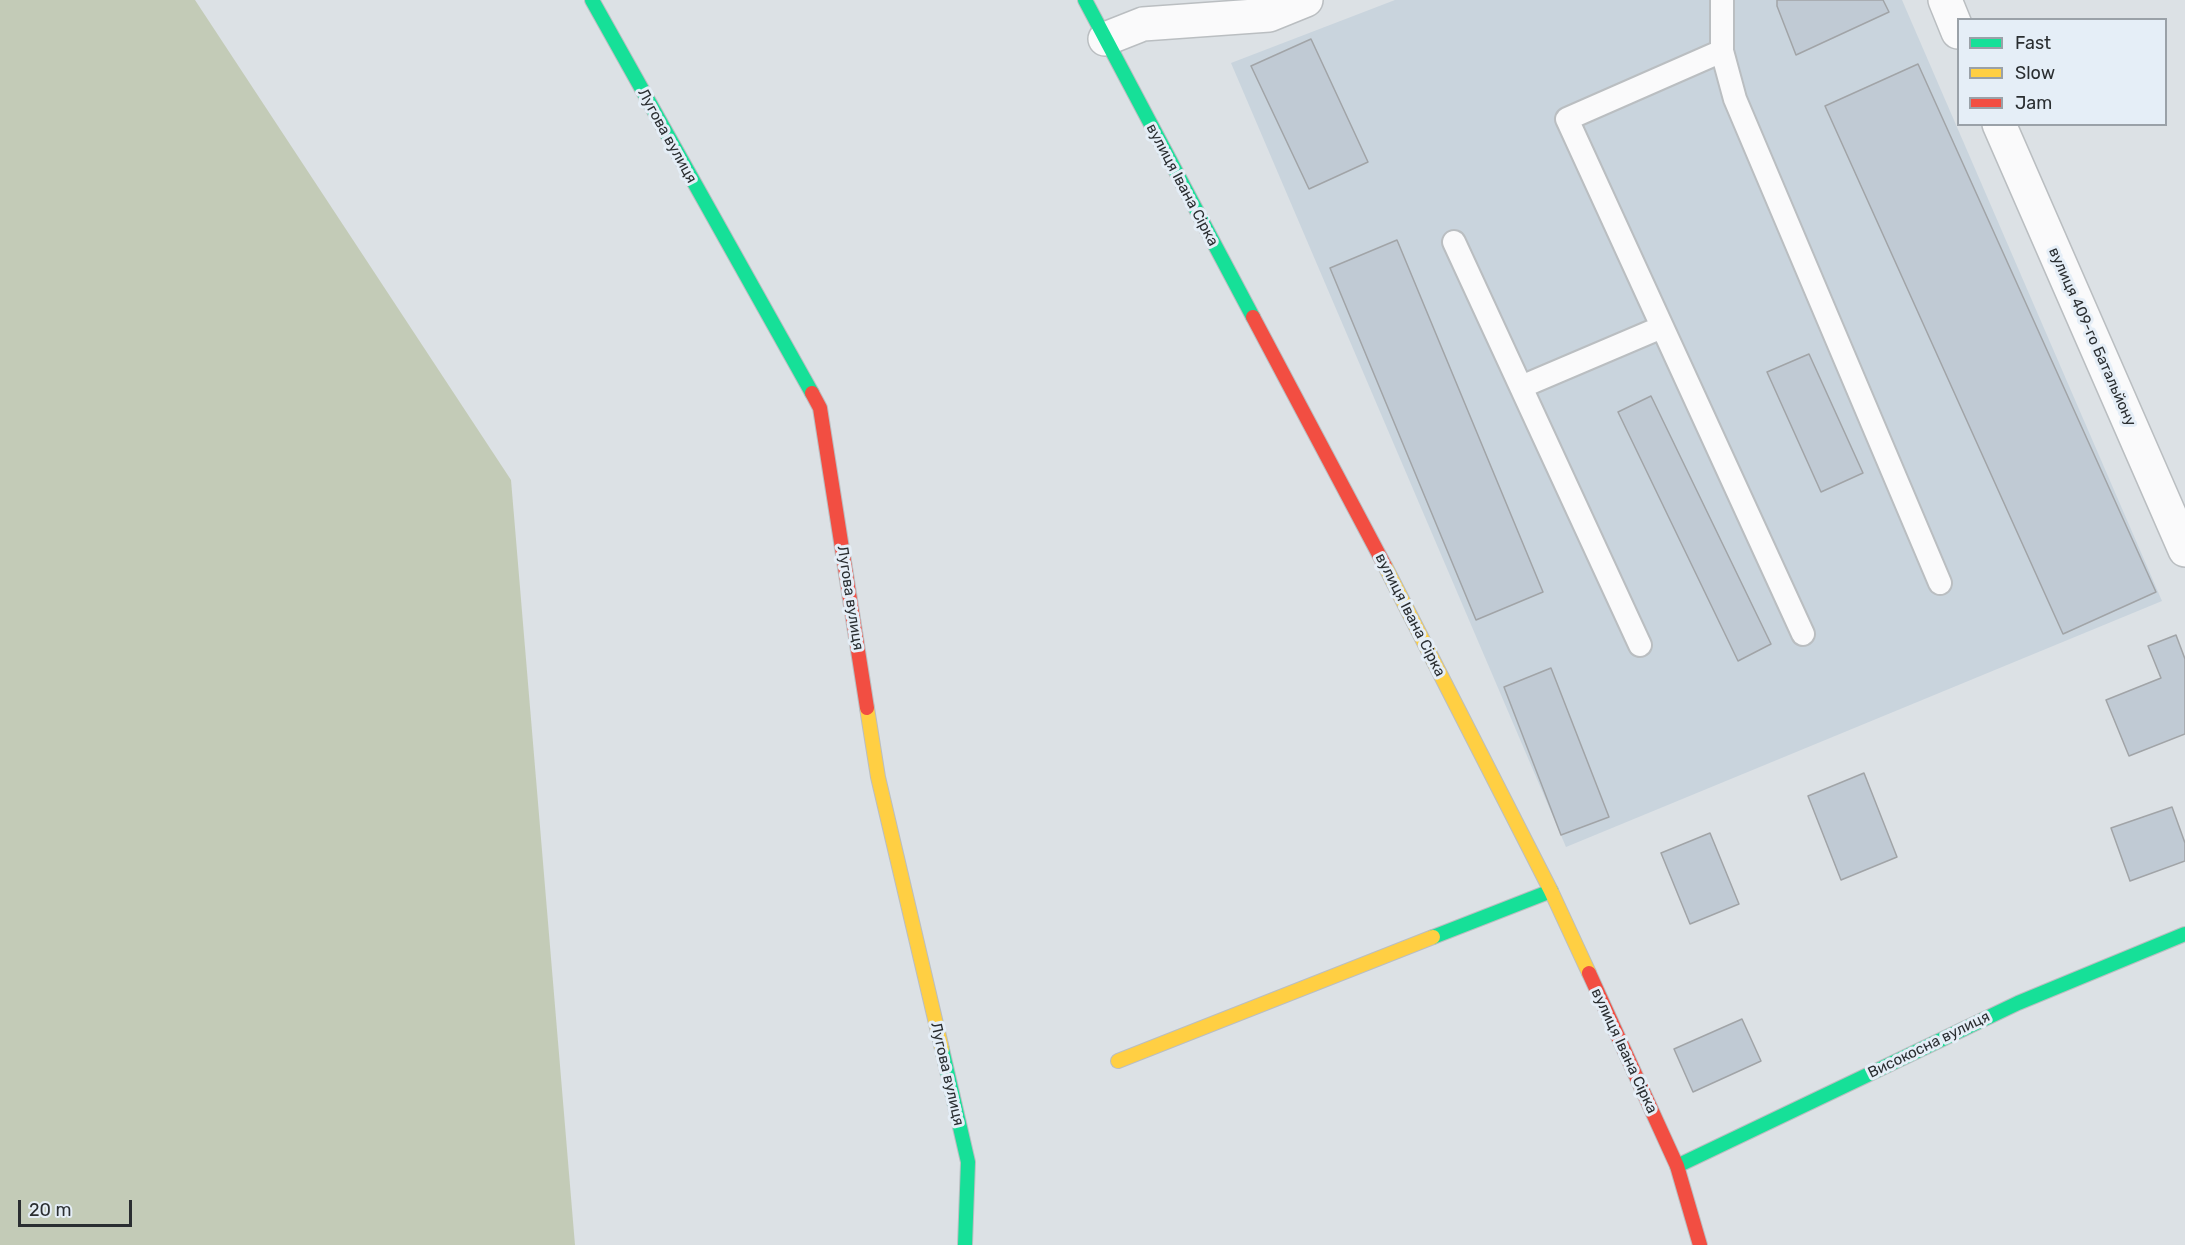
<!DOCTYPE html>
<html>
<head>
<meta charset="utf-8">
<style>
	body { margin:0 }
	#map { position:relative; width:2185px; height:1245px; overflow:hidden; background:#dce1e5; font-family:Rubik,sans-serif }
	canvas { display:block }
	.legend { position:absolute; left:1957px; top:18px; width:210px; height:108px; box-sizing:border-box; background:#e5eef7; border:2px solid #9aa1a8; margin:0; padding:8px 10px; list-style:none; font-size:18px; color:#2a2e31 }
	.legend li { display:flex; align-items:center; gap:12px; height:30px }
	.legend b { width:30px; border:2px solid #9aa1a8 }
	.scale { position:absolute; left:18px; top:1200px; width:114px; height:27px; box-sizing:border-box; border:3px solid #2a2e31; border-top:0; padding-left:8px; font-size:18px; line-height:21px; white-space:nowrap; color:#2a2e31; -webkit-text-stroke:4px #e5eef7; paint-order:stroke }
</style>
</head>
<body>
<div id="map">
<canvas width="2185" height="1245"></canvas>
<ul class="legend">
<li><b style="height:8px;background:#16e098"></b>Fast</li>
<li><b style="height:8px;background:#ffcf43"></b>Slow</li>
<li><b style="height:8px;background:#f24e42"></b>Jam</li>
</ul>
<div class="scale">20 m</div>
</div>
<script>
const g = document.querySelector('canvas').getContext('2d');
g.lineJoin = 'round';
function fill(path, color) { g.fillStyle = color; g.fill(path, 'evenodd'); }
function trace(path, color, width, dash) { g.strokeStyle = color; g.lineWidth = width; g.lineCap = dash ? 'butt' : 'round'; g.setLineDash(dash || []); g.stroke(path); }
function label(font, color, halo, rows, align = 'center') {
  g.font = font + ' Rubik,sans-serif'; g.lineWidth = 6; g.setLineDash([]); g.textBaseline = 'middle'; g.strokeStyle = halo; g.fillStyle = color; for (const [text, x, y, turn = 0] of rows) {
    g.save(); g.translate(x, y); g.rotate((+turn || 0) * Math.PI / 180); g.textAlign = isNaN(turn) ? turn : align; if (halo) g.strokeText(text, 0, 0); g.fillText(text, 0, 0); g.restore();
  }
}
fill(new Path2D(`
	M1395 0H1902L2162 601 1566 847 1231 63Z`), '#c9d4dd');
fill(new Path2D(`
	M0 0H195L511 480 575 1245H0Z`), '#c3cbb7');
const building = new Path2D(`
	M1777 0H1883L1889 12 1796 55 1777 6Z
	M1311 39 1368 162 1309 189 1251 66Z
	M1918 64 2156 592 2063 634 1825 106Z
	M1397 240 1543 592 1476 620 1330 268Z
	M1809 354 1863 473 1821 492 1767 372Z
	M1651 396 1771 644 1738 661 1618 412Z
	M2176 635 2185 659V734L2129 756 2106 700 2161 678 2148 646Z
	M1551 668 1609 817 1561 835 1504 687Z
	M1864 773 1897 857 1841 880 1808 796Z
	M2172 807 2185 843V861L2130 881 2111 828Z
	M1710 833 1739 904 1690 924 1661 853Z
	M1742 1019 1761 1061 1693 1092 1674 1049Z`);
fill(building, '#c0cad4');
trace(building, '#a1a4a7', 1.5);
const lane = new Path2D(`
	M1722 0V51L1735 99 1940 583
	M1722 51 1567 119 1803 634
	M1454 242 1640 645
	M1521 387 1662 327`);
const street = new Path2D(`
	M1945 0 1958 32
	M1105 39 1143 24 1269 15 1306 0
	M1999 124 2185 550`);
const fast = new Path2D(`
	M592 0 812 393
	M1085 0 1253 317
	M1433 937 1551 891
	M942 1049 968 1162 965 1245
	M1677 1166 2018 1003 2185 934`);
const slow = new Path2D(`
	M1385 566 1551 891 1589 973
	M867 708 878 777 942 1049
	M1118 1061 1433 937`);
const jam = new Path2D(`
	M1253 317 1385 566
	M812 393 820 408 867 708
	M1589 973 1677 1166 1700 1245`);
trace(lane, '#babec1', 26);
trace(street, '#babec1', 36);
trace(fast, '#babec1', 16);
trace(slow, '#babec1', 16);
trace(jam, '#babec1', 16);
trace(lane, '#fafafb', 22);
trace(street, '#fafafb', 33);
trace(fast, '#16e098', 14);
trace(slow, '#ffcf43', 14);
trace(jam, '#f24e42', 14);
label('15px', '#2a2e31', '#e5eef7', [
	["Лугова вулиця",667,136,61],
	["вулиця Івана Сірка",1182,185,62],
	["вулиця 409-го Батальйону",2092,337,66],
	["Лугова вулиця",850,598,81],
	["вулиця Івана Сірка",1410,615,63],
	["Високосна вулиця",1929,1045,-26],
	["вулиця Івана Сірка",1624,1051,65],
	["Лугова вулиця",947,1074,77]
]);
</script>
</body>
</html>
